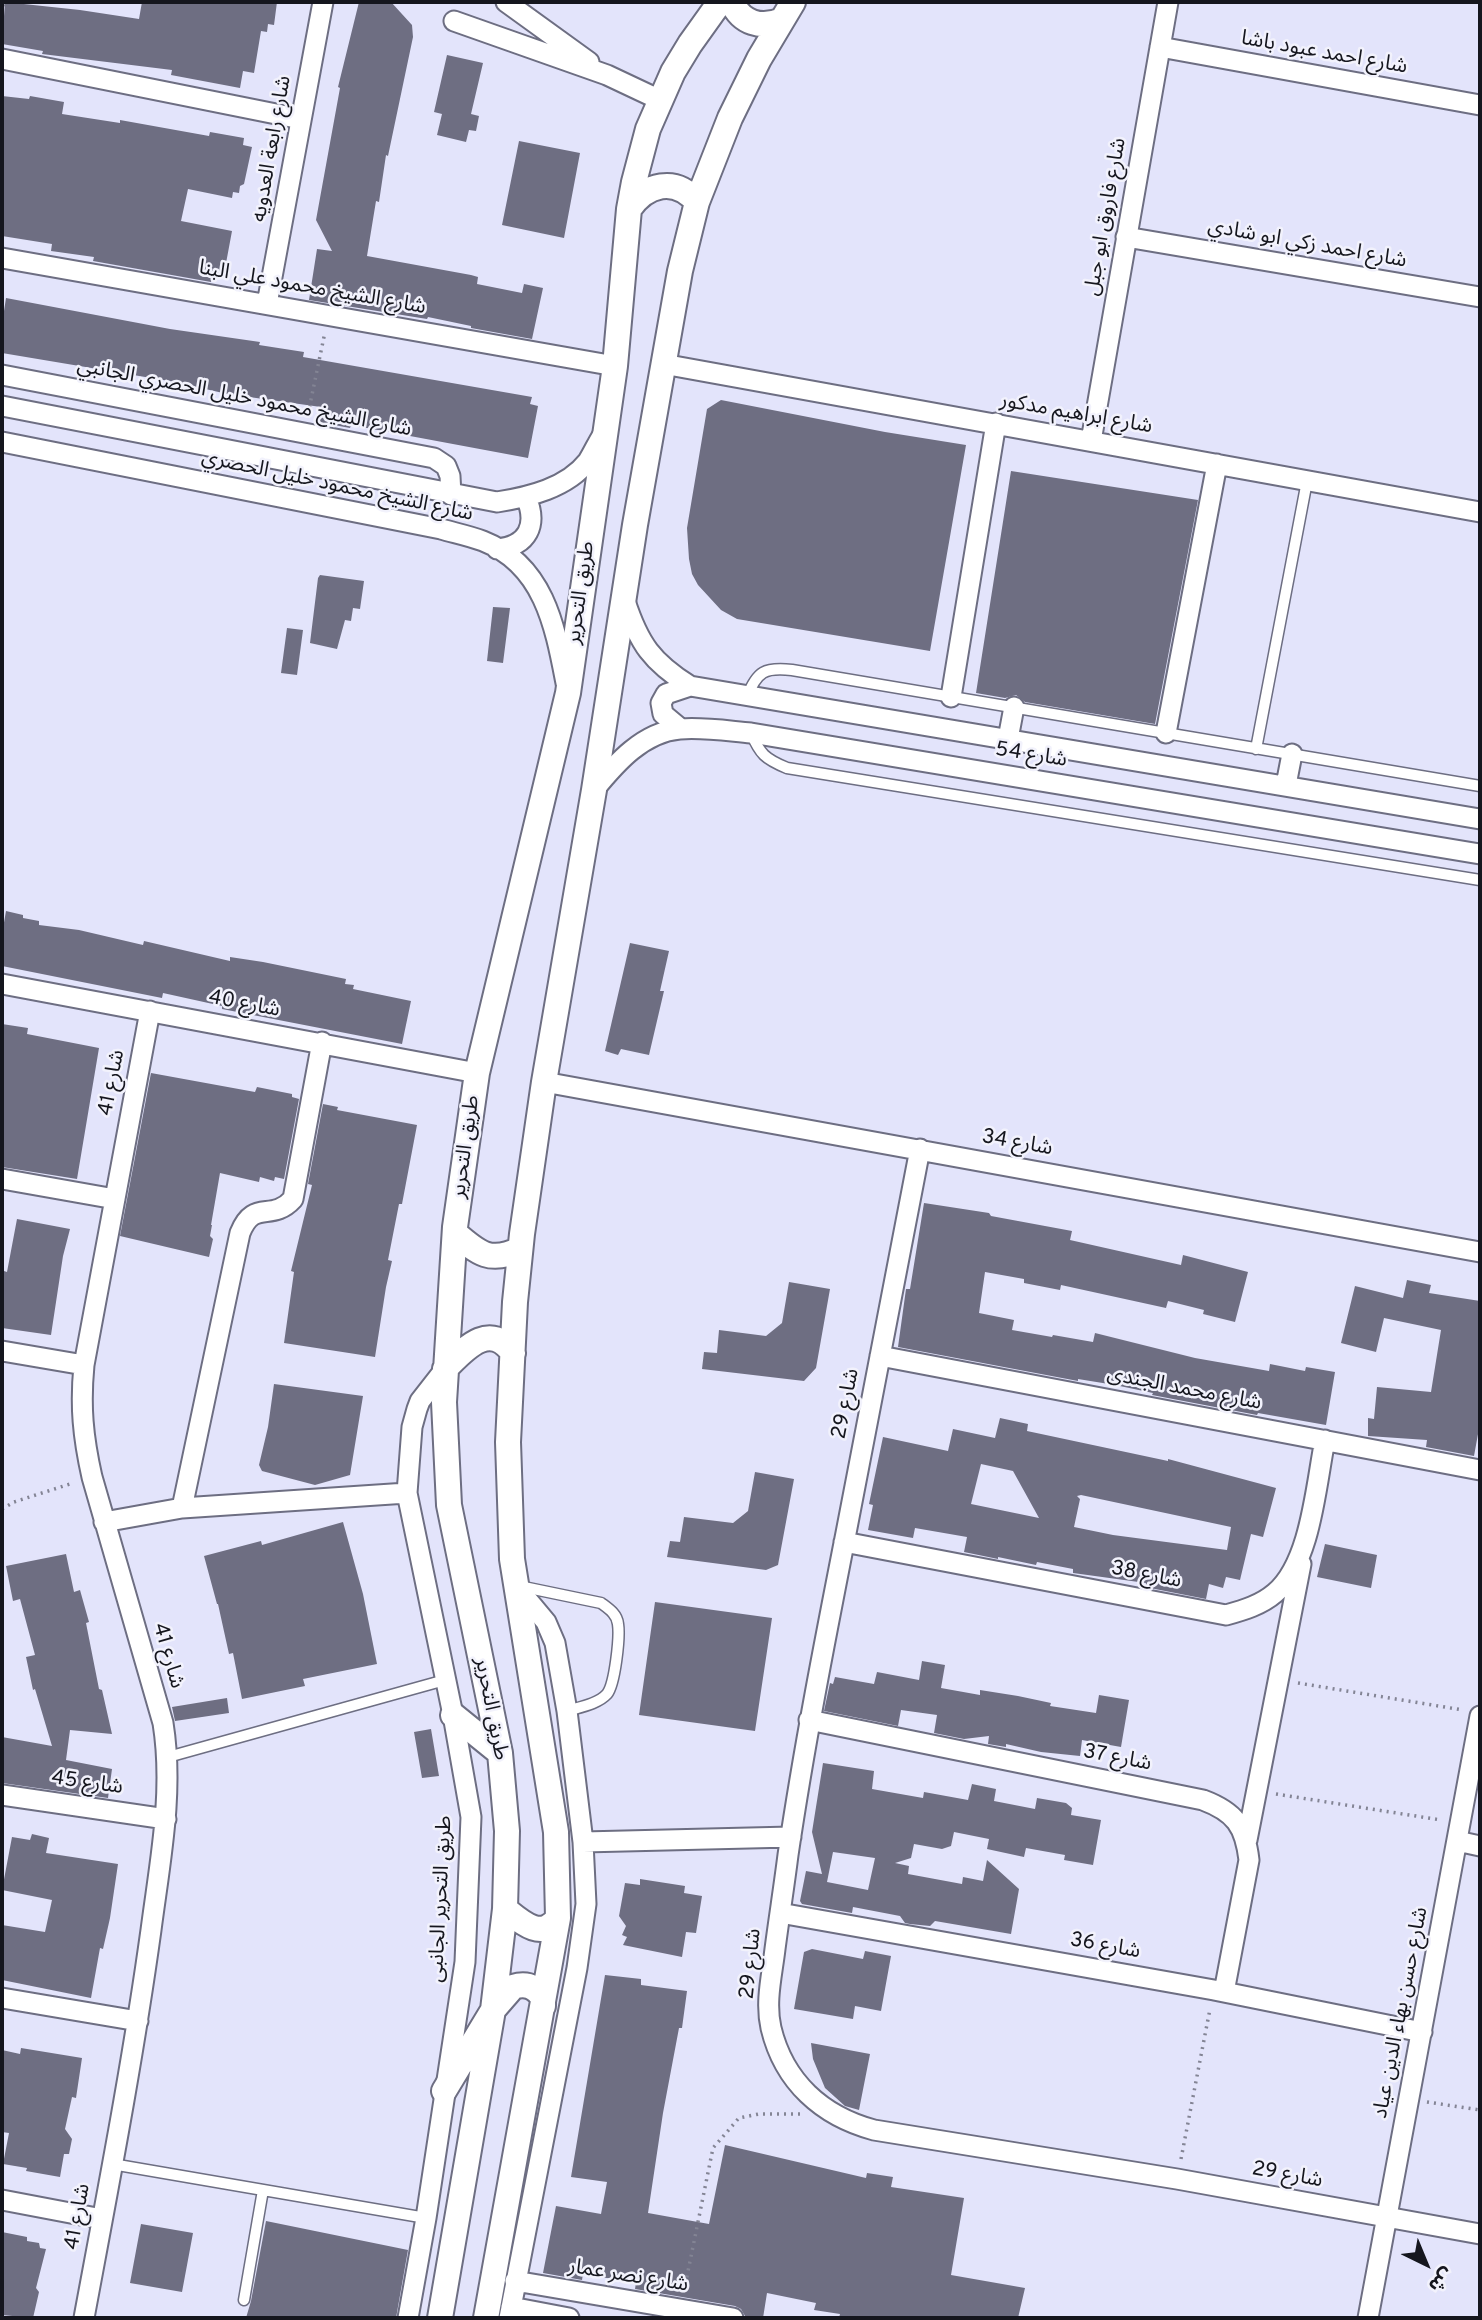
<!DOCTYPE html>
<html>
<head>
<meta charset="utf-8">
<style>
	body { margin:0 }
	#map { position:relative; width:1482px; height:2320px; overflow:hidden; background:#e3e4fb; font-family:Overpass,"Noto Sans Arabic",sans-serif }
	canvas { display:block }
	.frame { position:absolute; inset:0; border:4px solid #15161e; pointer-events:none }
	.north { position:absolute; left:1391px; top:2229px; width:70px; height:70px; -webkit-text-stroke:5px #f2f2fc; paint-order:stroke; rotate:137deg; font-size:19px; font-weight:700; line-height:28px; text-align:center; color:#15161e }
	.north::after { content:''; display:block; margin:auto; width:24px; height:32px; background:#15161e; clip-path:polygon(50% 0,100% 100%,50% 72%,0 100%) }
</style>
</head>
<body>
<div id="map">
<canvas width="1482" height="2320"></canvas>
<div class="frame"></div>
<div class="north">ش</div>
</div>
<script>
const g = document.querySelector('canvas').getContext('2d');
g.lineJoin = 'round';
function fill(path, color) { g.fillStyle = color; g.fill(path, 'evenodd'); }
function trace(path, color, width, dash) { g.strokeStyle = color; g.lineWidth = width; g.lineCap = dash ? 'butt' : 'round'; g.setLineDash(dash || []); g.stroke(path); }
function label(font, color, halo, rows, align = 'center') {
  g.font = font + ' Overpass,"Noto Sans Arabic",sans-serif'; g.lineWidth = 5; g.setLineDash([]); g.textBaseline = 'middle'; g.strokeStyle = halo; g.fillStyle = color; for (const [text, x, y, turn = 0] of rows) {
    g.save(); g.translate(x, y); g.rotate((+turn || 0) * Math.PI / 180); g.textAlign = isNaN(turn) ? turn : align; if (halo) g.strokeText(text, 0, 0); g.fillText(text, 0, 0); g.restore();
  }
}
fill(new Path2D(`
	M5 2 80 10 139 19 142 2H277L274 25 268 24 267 32 261 31 254 73 243 71 240 88 171 75 172 70 42 54 43 51 2 44Z
	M359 2H391L412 25 413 37 388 156 386 155 379 202 376 201 367 256 471 275 478 277 477 284 522 293 524 284 543 288 532 339 471 328V326L428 317 427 319 309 300 317 249 332 251 316 220 340 88 338 87Z
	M447 55 483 63 471 114 479 116 476 131 469 130 466 142 437 135 442 114 434 112Z
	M2 96 29 99 30 96 64 102 62 114 120 123V120L209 136 210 132 244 138 243 145 252 147 244 184 240 186 239 193 233 192 232 198 188 189 181 221 232 231 224 274 213 272 211 282 93 261 94 257 51 251 52 244 2 236Z
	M519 141 580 153 564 238 502 225Z
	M6 298 170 329 260 342 259 345 304 352 303 357 532 397 530 404 538 406 528 458 351 425 350 428 318 422 321 407 249 397V399L175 382 2 353V324Z
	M721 400 885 432 966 445 930 651 737 619 721 610 698 585 692 574 689 559 687 528 707 409Z
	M1011 471 1198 500 1155 724 1025 702 1016 695 1005 698 976 693Z
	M320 575 364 581 360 609 353 608 351 621 345 620 337 649 310 643 318 578Z
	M493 607 510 608 503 663 487 661Z
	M287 628 303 630 297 675 281 673Z
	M6 911 23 915V918L39 921V925L79 930 143 945 144 941 230 961V957L263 962 346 979 345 984 354 985 353 989 411 1001 402 1044 222 1009V1006L163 993 162 998 2 966V934Z
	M630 943 669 951 660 991H664L649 1055 621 1049 618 1055 605 1051Z
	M2 1024 28 1028 27 1034 99 1048 77 1179 2 1167Z
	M151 1073 255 1092 257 1087 292 1094V1097L299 1099 284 1179 275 1177 274 1181 260 1177 259 1182 220 1173 211 1225H212L210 1236 213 1239 209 1257 120 1236Z
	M323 1104 338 1107 337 1110 417 1125 402 1204H399L388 1260 392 1261 386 1287 375 1357 284 1343 294 1272 291 1271 312 1185 308 1184Z
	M924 1203 989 1213 991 1216 1072 1231 1070 1240 1181 1265 1183 1255 1248 1272 1235 1322 1203 1314 1204 1310 1168 1301 1166 1308 1061 1285 1060 1290 1024 1283V1279L985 1272 979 1313 1014 1320 1012 1330 1052 1337 1053 1335 1093 1342 1095 1333 1195 1358 1269 1371 1270 1364 1305 1371 1306 1367 1335 1372 1326 1425 1258 1413 1257 1415 1152 1395 1153 1393 1115 1385 1078 1379V1381L898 1347 906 1289H910Z
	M17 1219 70 1229 63 1256 51 1335 2 1328V1285L4 1271 7 1272Z
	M1407 1280 1431 1285 1429 1293 1480 1301V1423L1474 1456 1426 1447 1427 1440 1368 1436V1418L1374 1419 1377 1387 1431 1392 1441 1330 1384 1318 1376 1352 1341 1343 1355 1286 1403 1298Z
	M789 1282 830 1289 816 1368 804 1381 702 1369 704 1352 717 1353 719 1330 766 1336 782 1323Z
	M274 1384 363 1396 350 1475 315 1485 262 1471 259 1465 268 1427Z
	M1000 1418 1028 1424 1027 1431 1168 1461V1459L1276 1488 1263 1537 1251 1534 1240 1580 1226 1577 1223 1588 1209 1584 1206 1599 1145 1587 1146 1583 1073 1573V1569L1037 1562 1036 1565 998 1557V1559L964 1552 967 1537 915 1528 913 1538 868 1530 873 1505 869 1504 883 1437 948 1451 953 1429 995 1438ZM981 1464 1013 1471 1039 1518 971 1504ZM1081 1495 1231 1527 1227 1550 1113 1535 1074 1527 1080 1499 1077 1496Z
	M755 1472 794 1479 778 1565 766 1570 667 1557 670 1541 680 1542 684 1517 733 1523 748 1511Z
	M343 1522 363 1594 377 1664 303 1679 305 1686 242 1699 233 1653 229 1654 218 1604H217L204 1556 261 1541 262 1545Z
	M1325 1544 1377 1555 1371 1588 1317 1577Z
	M66 1554 74 1592 80 1590 89 1622 86 1623 99 1689 102 1690 112 1734 70 1730 66 1760 112 1769 108 1798 2 1783V1737L52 1746 35 1689 33 1690 26 1657 35 1655 20 1599 13 1601 6 1566Z
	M655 1602 772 1618 755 1731 639 1715Z
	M922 1661 945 1665 941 1688 980 1695V1690L1018 1696 1051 1703 1050 1706 1096 1713 1099 1695 1129 1700 1121 1747 1082 1740 1080 1756 1041 1752 1006 1744V1747L988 1744 989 1736 964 1739 934 1733 937 1715 901 1710 898 1726 824 1711 830 1683 833 1684 835 1677 874 1684 877 1672 919 1680Z
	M227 1698 229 1713 175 1721 172 1707Z
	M431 1729 439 1776 422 1778 414 1732Z
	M823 1763 874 1771 872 1789 923 1798 924 1792 968 1800 972 1784 996 1789 994 1801 1035 1809 1037 1798 1066 1803 1072 1808 1071 1815 1101 1820 1093 1865 1064 1860 1065 1855 1026 1848 1024 1857 987 1849 989 1839 954 1832 951 1846 942 1849 914 1844 911 1858 895 1863 909 1866 908 1874 962 1884 963 1877 983 1881 987 1860 1019 1889 1011 1934 935 1921 930 1926 910 1924 905 1923 900 1916 853 1907 852 1913 802 1904 800 1901 806 1871 822 1874 812 1832ZM833 1852 875 1858 868 1890 827 1882Z
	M32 1834 49 1838 46 1853 118 1864 110 1918 103 1949 100 1948 91 1998 2 1980V1925L45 1932 52 1900 2 1890 12 1837 30 1840Z
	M640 1879 685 1886 684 1893 702 1896 696 1933 686 1932 682 1957 623 1945 627 1937 622 1935 626 1926 619 1916 625 1883 640 1885Z
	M812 1949 863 1959 865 1951 891 1956 881 2011 855 2006 853 2019 794 2009 804 1952Z
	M605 1975 641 1979V1985L687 1991 682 2028H679L663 2113 648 2213 709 2224 725 2145 866 2178 867 2173 893 2177 891 2187 964 2198 951 2275 1025 2288 1018 2318H839L840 2314 814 2310 816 2303 767 2293 763 2318H759L745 2316 741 2309 735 2306 635 2289 636 2283 583 2274 582 2280 543 2273 556 2206 601 2214 607 2182 571 2177Z
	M811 2043 870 2054 859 2110 845 2106 825 2088 813 2059Z
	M21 2048 82 2058 76 2098 72 2097 65 2129 72 2139 69 2154H64L60 2177 26 2171 27 2168 3 2164 9 2133 2 2132V2050L20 2054Z
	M266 2221 408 2250 396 2318H246L251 2301Z
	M141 2224 193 2233 182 2292 130 2283Z
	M2 2232 27 2237V2241L39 2243 40 2248 46 2249 36 2288 39 2292 33 2318 2 2315Z`), '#6e6e82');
const service = new Path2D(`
	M747 697C757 671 765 667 792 670L1480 786
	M751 733C760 754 765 759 787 768L1480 880
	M1256 749 1307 481
	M519 1586 601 1603C609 1609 617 1614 618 1624 620 1637 615 1684 607 1694 598 1704 580 1707 567 1711
	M168 1757 445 1680
	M112 2164 426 2218
	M244 2300 263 2190`);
const minor = new Path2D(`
	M506 2 589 62
	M454 21 607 75 660 100
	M1160 47 1480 105
	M2 59 301 119
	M1126 237 1480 297
	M2 258 615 366
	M267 304 323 2
	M663 364 1480 512
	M2 375 434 458 446 466 450 476 451 495
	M2 406 497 502C529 497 567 488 588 461 593 453 597 444 602 436
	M1091 441 1168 2
	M2 442 441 529C455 533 470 536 483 541 544 565 555 626 566 683
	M497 549C528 546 538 525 526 497
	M625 601C639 644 652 662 690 686L1480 819
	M951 697 996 423
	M681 729 663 714 661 703 666 694 690 686
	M1166 733 1217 464
	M1008 739 1014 707
	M1286 785 1292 754
	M594 790C616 763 643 732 680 729 703 727 728 731 751 733L1480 854
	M2 984 477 1073
	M544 1082 1480 1252
	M920 1149C895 1277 870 1405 846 1533 825 1640 804 1747 788 1855 784 1887 779 1918 775 1949 772 1975 765 2002 771 2028 784 2082 822 2116 874 2130L1177 2179 1480 2234
	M2 1179 115 1199
	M2 1351 84 1365
	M880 1356 1480 1470
	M182 1508 240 1233C254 1198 271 1223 293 1199L322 1042
	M104 1522 182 1508 407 1493
	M844 1542 1226 1615C1244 1610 1261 1605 1275 1593 1311 1563 1316 1484 1325 1440
	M809 1720 1203 1800C1235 1812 1245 1826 1249 1860L1224 1992
	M2 1795 166 1819
	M1247 1840 1301 1564
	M1457 1841 1480 1846
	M583 1842 791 1837
	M780 1913 1214 1990 1422 2032
	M2 1998 138 2021
	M2 2200 102 2219
	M515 2281 733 2318
	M511 2307 569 2318
	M84 2318C108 2189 133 2060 151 1930 160 1861 174 1792 163 1723L92 1477C83 1437 80 1406 84 1365L150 1011
	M408 2318 426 2218 465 1962 471 1817 453 1715 407 1493 412 1427 417 1409 420 1401 445 1369
	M509 2318 577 1968 586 1904 583 1842 567 1711 555 1643 546 1622 516 1586
	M1368 2318 1480 1716`);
const tertiary = new Path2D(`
	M732 2C741 23 761 29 782 20
	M629 209C646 184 675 176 697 202
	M455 1233C478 1253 490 1264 520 1249
	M445 1369C464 1350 489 1320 513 1353
	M453 1715 500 1753
	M505 1909C521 1922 541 1941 558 1918
	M444 2091 493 2010 513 1987C526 1983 535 1986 543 1998V2006
	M440 2318 493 2010 505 1909 507 1831 500 1753 449 1505 444 1402 455 1227 477 1073 568 693 615 366 629 209 634 182 648 129 673 72 690 44 720 2
	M486 2318 558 1918 556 1832 512 1559 508 1442 515 1302 522 1234 544 1082 594 790 635 525 680 271 697 202 730 118 759 59 793 2`);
trace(service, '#6d6e82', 13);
trace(minor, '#6d6e82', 23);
trace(tertiary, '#6d6e82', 28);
trace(new Path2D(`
	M2 13 4 2
	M308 414 325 332
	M2 1509 14 1502 73 1483
	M1298 1683 1463 1710
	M1276 1794 1441 1820
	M1427 2102 1480 2110
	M1181 2159 1210 2009
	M684 2291 713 2148 739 2118 759 2114H801`), '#838494', 3.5, [2, 5]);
trace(service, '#fff', 10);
trace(minor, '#fff', 19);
trace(tertiary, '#fff', 24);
label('21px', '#15161e', '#f2f2fc', [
	["شارع احمد عبود باشا",1324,54,10],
	["شارع رابعة العدويه",273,149,-80],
	["شارع فاروق ابو جبل",1107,217,-80],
	["شارع احمد زكي ابو شادي",1307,245,10],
	["شارع الشيخ محمود علي البنا",312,289,10],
	["شارع الشيخ محمود خليل الحصري الجانبي",244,399,11],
	["شارع ابراهيم مدكور",1076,415,10],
	["شارع الشيخ محمود خليل الحصري",337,487,12],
	["طريق التحرير",582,593,-82],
	["شارع 54",1031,756,9],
	["شارع 40",244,1005,11],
	["شارع 41",113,1083,-79],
	["شارع 34",1017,1144,10],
	["طريق التحرير",467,1147,-82],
	["شارع محمد الجندى",1184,1390,11],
	["شارع 29",847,1404,-79],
	["شارع 38",1146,1576,11],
	["شارع 41",167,1656,74],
	["طريق التحرير",490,1709,79],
	["شارع 37",1117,1759,11],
	["شارع 45",87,1784,8],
	["طريق التحرير الجانبى",442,1899,-87],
	["شارع 36",1105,1947,10],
	["شارع 29",752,1964,-84],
	["شارع حسن بهاء الدين عياد",1402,2013,-79],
	["شارع 29",1287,2176,10],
	["شارع 41",79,2217,-80],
	["شارع نصر عمار",628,2277,9]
]);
</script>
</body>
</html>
